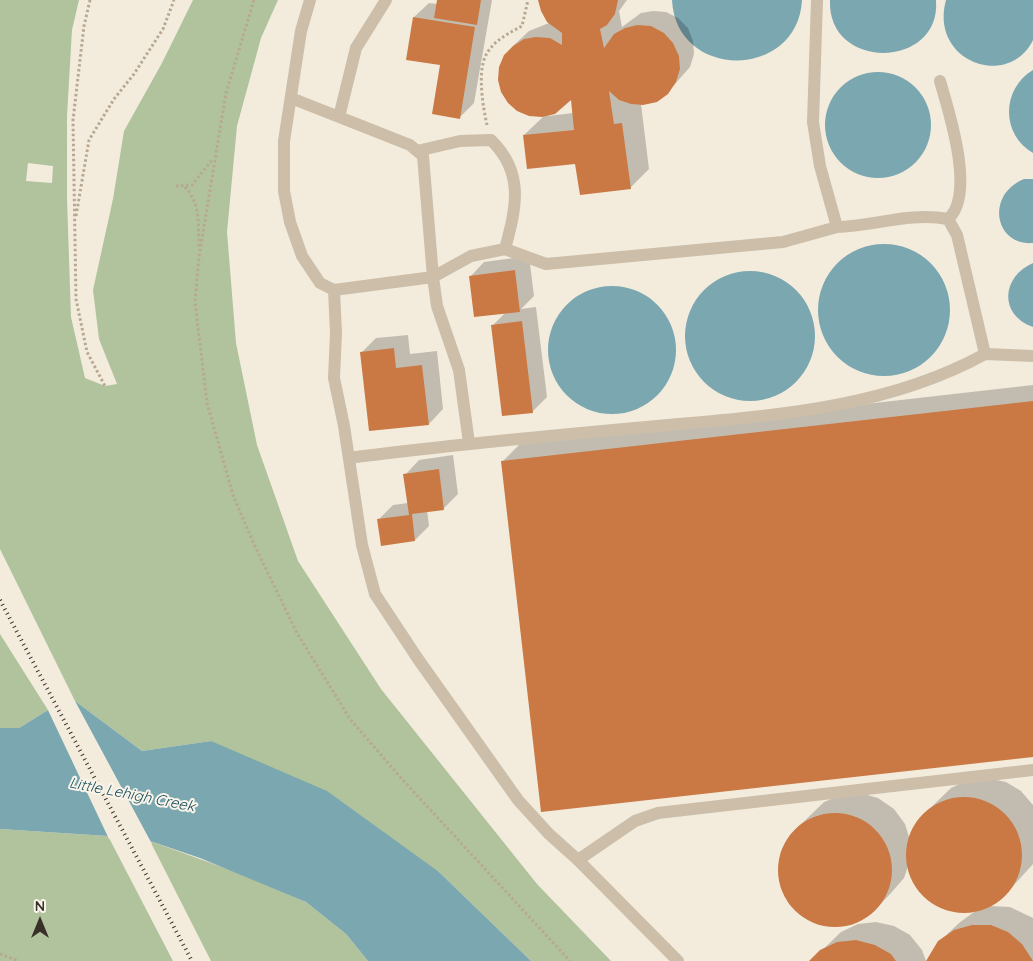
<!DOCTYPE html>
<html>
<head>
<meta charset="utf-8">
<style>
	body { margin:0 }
	#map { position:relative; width:1033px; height:961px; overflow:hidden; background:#f3ecdd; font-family:Quicksand,sans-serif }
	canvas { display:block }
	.north { position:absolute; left:15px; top:896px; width:50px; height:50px; -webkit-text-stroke:4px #faf5ea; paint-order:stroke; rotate:0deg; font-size:14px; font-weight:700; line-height:20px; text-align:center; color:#393029 }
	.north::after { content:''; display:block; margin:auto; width:18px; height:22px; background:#393029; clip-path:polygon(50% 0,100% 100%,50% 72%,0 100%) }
</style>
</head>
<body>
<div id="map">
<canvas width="1033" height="961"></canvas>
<div class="north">N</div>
</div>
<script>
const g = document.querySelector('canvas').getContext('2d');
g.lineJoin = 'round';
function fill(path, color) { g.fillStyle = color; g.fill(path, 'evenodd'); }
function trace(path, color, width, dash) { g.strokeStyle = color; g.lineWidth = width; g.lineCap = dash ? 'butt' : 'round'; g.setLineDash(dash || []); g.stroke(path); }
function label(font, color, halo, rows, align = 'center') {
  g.font = font + ' Quicksand,sans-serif'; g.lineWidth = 4; g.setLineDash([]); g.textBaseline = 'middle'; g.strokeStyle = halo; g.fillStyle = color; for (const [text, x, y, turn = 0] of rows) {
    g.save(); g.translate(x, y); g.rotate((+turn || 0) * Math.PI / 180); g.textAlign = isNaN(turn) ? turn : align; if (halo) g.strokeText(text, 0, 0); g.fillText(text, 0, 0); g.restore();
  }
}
fill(new Path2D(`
	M0 0H79L72 30 67 116V199L71 317 85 378 105 386 117 384 99 339 93 290 113 199 124 131 162 63 193 0H278L261 38 237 126 227 232 236 343 257 445 298 561 381 689 537 884 611 961H531L439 872 211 741 142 751 75 701 0 549ZM28 163 53 166 52 183 26 181Z
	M0 634 48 710 19 728H0Z
	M0 829 108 836 173 961H0Z
	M150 841 244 875 306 902 346 934 368 961H211Z`), '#b0c39c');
fill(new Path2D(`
	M672 0H802C798 80 676 81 672 0Z
	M830 0H936C942 69 827 72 830 0Z
	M946 0H1033V40C1009 90 929 62 946 0Z
	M1033 70V153C1001 135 1001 89 1033 70Z
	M825 125a53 53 0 1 1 106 0a53 53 0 1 1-106 0Z
	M1024 179H1033V243C995 246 985 195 1024 179Z
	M818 310a66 66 0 1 1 132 0a66 66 0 1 1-132 0Z
	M1033 263V327C999 315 1001 277 1033 263Z
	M685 336a65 65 0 1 1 130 0a65 65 0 1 1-130 0Z
	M548 350a64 64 0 1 1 128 0a64 64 0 1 1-128 0Z
	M75 701 142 751 211 741 327 791 439 872 531 961H368L346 934 306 902 200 858 150 841 108 836 0 829V728H19L48 710Z`), '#7ba7b1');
fill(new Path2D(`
	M69 700 75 701 152 844 109 839 47 708Z`), '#f3ecdd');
fill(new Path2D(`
	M439 0H492L474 103 459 118 441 64 408 59 414 17 429 3 438 4Z
	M539 0H627L619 11 622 27 641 13 653 11 666 12 678 18 688 28 693 41 694 54 690 67 667 93 641 104 649 169 630 188 524 135 544 116 513 46 529 31 549 23ZM572 99 573 113 548 116V114L555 112Z
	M529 256 534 296 521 309 536 307 547 397 532 412 493 325 506 312 470 277 484 262Z
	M408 335 410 354 437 351 443 409 429 424 361 353 376 338Z
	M1033 385V755L502 462 521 443Z
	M453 455 458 494 444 508 427 510 429 526 415 540 379 519 393 505 408 503 405 475 419 460Z
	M987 778 1006 782 1021 791 1033 805V864L1005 895 990 906 1010 907 1033 918V961H927L939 942 959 923 974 912 954 911 936 904 921 892 911 876 908 866 904 878 891 893 872 913 856 922 838 926 819 924 803 916 789 904 781 887 778 869 781 851 790 835 824 802 841 795 860 793 878 798 894 809 905 824 909 837 917 821 951 788 968 780Z
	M876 922 894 926 910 935 922 950 926 961H811L841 932 858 924Z`), '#0003');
fill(new Path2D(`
	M437 0H481L477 25 434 18Z
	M538 0H618L615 14 607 25 600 29 604 48 614 34 625 28 637 25 651 26 664 33 673 43 679 56 680 69 676 82 668 94 657 102 643 105 631 104 619 100 609 91 614 124 622 123 631 189 580 195 575 164 527 169 523 135 574 130 571 100 555 114 542 117 529 116 517 111 508 103 501 92 498 80 499 67 504 55 513 46 524 39 536 37 550 38 562 45V33L547 22 541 11Z
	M413 17 475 27 460 119 432 114 440 65 406 60Z
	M515 270 520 312 474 317 469 276Z
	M522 321 533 413 502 416 491 325Z
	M394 348 396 368 422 365 429 425 369 431 360 352Z
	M1033 401V757L541 812 501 461Z
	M439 469 444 510 412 514 415 541 381 546 377 519 409 515 403 474Z
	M906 855a58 58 0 1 1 116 0a58 58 0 1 1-116 0Z
	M778 870a57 57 0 1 1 114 0a57 57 0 1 1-114 0Z
	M972 925H991L1008 932 1022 944 1033 961H926L938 941 954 930Z
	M856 940 875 945 891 954 896 961H809L820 950 837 942Z`), '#ca7944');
trace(new Path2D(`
	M90 0 84 26 73 120 76 299 87 352 105 386
	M254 0 226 93 199 257 195 302 207 403 233 495 253 542 297 633 350 719 401 778 570 961
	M487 125C483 107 477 72 486 55 493 41 509 33 522 26L528 0
	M176 186 192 185 212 160
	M185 187C201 204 198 225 199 247
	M76 216 89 140 114 99 134 74 163 29 174 0
	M0 954 19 961`), '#b8a892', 3, [2.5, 2.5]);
trace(new Path2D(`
	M817 0 813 122 820 166 837 227C874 226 910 212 948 219L957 235 985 354 1033 356
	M940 81C949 112 976 195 948 219
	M291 98 410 145 423 156 433 277 334 290 320 283 302 256 290 222 284 191V141L301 31 310 0
	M339 117 356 48 386 0
	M417 151 460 141 491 140C525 173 516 208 505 249
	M334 290 336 333 334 378 344 426 362 545 375 594 418 659 518 800 549 834 578 860 678 961
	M469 443 459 370 437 306 433 277 471 256 505 249 546 264 783 242 837 227
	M349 458C448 445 548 436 647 427 761 416 882 411 985 354
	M578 860 635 821 658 813 1033 770`), '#ccbea8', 12);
trace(new Path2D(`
	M0 600 192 961`), '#393029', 4, [1, 4]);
label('italic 15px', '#1c4e5c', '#faf5ea', [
	["Little Lehigh Creek",132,795,11]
]);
</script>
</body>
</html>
